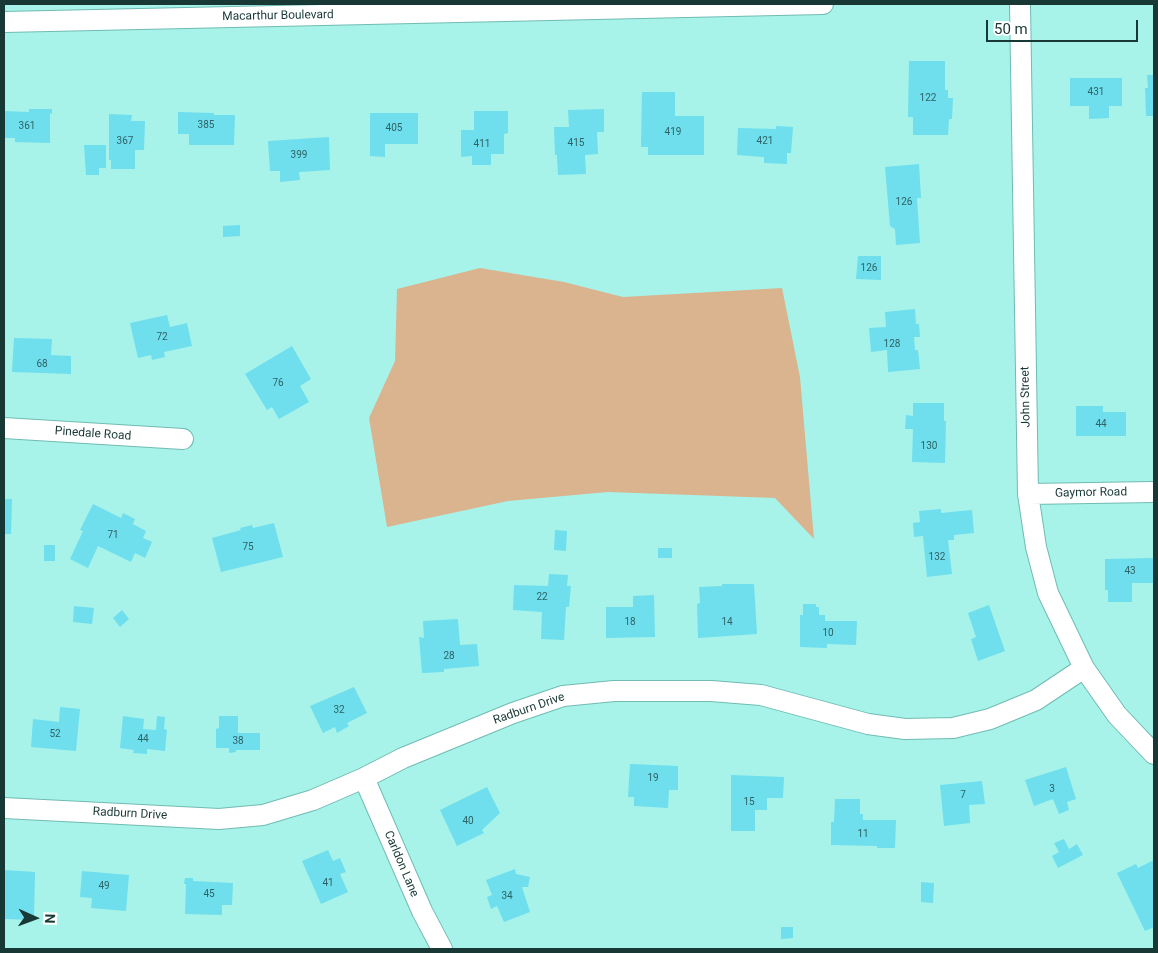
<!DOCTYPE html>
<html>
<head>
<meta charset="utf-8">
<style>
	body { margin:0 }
	#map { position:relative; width:1158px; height:953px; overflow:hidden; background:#a7f3ea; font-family:Roboto,sans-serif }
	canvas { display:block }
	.frame { position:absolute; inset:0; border:5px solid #183835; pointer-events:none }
	.north { position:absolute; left:10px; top:893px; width:50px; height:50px; -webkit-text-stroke:4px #fff; paint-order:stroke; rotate:92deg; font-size:14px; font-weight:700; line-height:20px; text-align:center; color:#183835 }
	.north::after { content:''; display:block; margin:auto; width:18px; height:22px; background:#183835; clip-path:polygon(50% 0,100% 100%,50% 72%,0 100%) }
	.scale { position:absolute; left:986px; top:20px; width:152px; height:22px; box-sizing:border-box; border:2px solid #183835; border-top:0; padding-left:6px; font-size:15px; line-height:18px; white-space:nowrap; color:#183835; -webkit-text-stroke:4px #fff; paint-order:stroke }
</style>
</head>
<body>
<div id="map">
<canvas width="1158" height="953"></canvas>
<div class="frame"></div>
<div class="north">N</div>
<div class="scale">50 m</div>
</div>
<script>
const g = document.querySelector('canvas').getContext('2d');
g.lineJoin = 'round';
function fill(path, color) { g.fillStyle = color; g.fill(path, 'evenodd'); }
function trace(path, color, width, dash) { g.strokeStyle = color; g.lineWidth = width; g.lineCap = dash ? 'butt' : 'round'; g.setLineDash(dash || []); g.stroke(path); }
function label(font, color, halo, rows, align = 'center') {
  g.font = font + ' Roboto,sans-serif'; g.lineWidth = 4; g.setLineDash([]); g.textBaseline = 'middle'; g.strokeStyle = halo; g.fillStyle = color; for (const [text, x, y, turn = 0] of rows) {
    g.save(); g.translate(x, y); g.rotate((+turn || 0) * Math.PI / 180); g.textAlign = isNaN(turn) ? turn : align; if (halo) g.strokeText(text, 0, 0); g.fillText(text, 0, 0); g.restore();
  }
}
fill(new Path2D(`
	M480 268 564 282 623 297 782 288 800 377 814 539 775 498 608 492 508 501 387 527 369 418 395 361 397 289Z`), '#dab48e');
fill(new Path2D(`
	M909 61H945V90H948V98H953L952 119H949L948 135H913V117H908Z
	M1147 75H1154V116H1146L1145 88H1148Z
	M1070 78H1122V106H1109V118L1089 119V106H1070Z
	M642 92H675V116H704V155H648V147H641Z
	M29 109H52V114L50 113V143L15 142V138H4V111L29 112Z
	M604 109V132H597L598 154 585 155 586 174 558 175 557 155H555L554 127H569L568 110Z
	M474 111H508V133L504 134V154H491V165H472V156L461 157V130H474Z
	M178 112 214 113V115H235L234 145H189V134H178Z
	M370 113H418V144H385V157L370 156Z
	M109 114 132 115 131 121H145L144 150H135V169H111V160H109Z
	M776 126 793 127 791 153H787V164L764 163V157L737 155 738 128 776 129Z
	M329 137 330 170 299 172 300 180 280 182V171H270L268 141Z
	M84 145H106V168H99V175H86Z
	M919 164 921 198H917L920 243 896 245 895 229 890 226 885 167Z
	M240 225V236L223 237V226Z
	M858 256H881V280L856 279Z
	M915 309 916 324H919L920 337H914L915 350H918L920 369 888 372 887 350 871 352 869 328 886 327 885 312Z
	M167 315 170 327 187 323 192 346 164 352 165 357 152 360 151 355 138 358 130 323Z
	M14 338 52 339 51 355 71 356V374L12 372Z
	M292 346 311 379 300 386 309 402 279 419 272 407 267 410 245 374Z
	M913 403H944V421H946L945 463 912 462 913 429H905L906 415 913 416Z
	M1076 406H1103V412H1126V436H1076Z
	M4 499H12L11 534H4Z
	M93 504 121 518 123 513 135 519 133 524 146 531 143 538 152 542 145 558 135 553 131 562 98 546 88 568 70 559 83 531 80 530Z
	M941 509V513L972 510 974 533 954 535V540H948L952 574 927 577 923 536 914 537 913 523 920 522 919 511Z
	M274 523 283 557 221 572 212 538 241 530 240 528 252 525 253 528Z
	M555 530 567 531 566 551 554 550Z
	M44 545H55V561H44Z
	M658 548H672V558H658Z
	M1154 558V583H1132V602H1108V590H1105V559Z
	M549 574 568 575 567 586H571L569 607H566L564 640 541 639 542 612 513 610 514 585 548 586Z
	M722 584H754L757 634 698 638 697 604 700 603 699 587 722 586Z
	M654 595 655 637 606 638V607H633V596Z
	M803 604H816V607H819V615H825V621H857L856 645 827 644V648L800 647V615H803Z
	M989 605 1005 651 978 661 971 639 976 637 968 613Z
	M74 606 94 608 92 624 73 622Z
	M122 610 129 619 120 627 113 618Z
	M458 619 460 645 477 644 479 666 444 669V672L422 673 419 637 424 638 423 621Z
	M354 687 367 713 347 723 349 726 337 733 335 727 323 733 310 706Z
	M60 707 80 709 76 751 31 747 33 719 59 722Z
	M123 716 144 719 143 729 156 730 157 716 165 717 164 729 167 730 165 751 147 749V754L133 753 134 750 120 748Z
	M219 716H238V733H260V750H236V752L229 753V748H216V729L219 728Z
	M630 764 678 766V790H669L668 808 634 806V797H628Z
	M1066 767 1076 799 1067 802 1069 810 1059 814 1053 799 1034 806 1025 780Z
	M731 775 784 777 783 798H767V810H755V831H731Z
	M982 781 985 804 969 805 970 823 944 826 940 785Z
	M487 787 500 813 482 830 484 833 457 846 440 810Z
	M835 799H860V814H863V820H896L895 848H877V846L831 845V822H834Z
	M1064 839 1069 849 1077 844 1083 855 1058 868 1052 856 1059 852 1054 843Z
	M328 850 333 861 340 858 346 872 340 874 348 892 321 904 302 861Z
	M1154 860V927L1145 931 1117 873 1136 864 1138 868Z
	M515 869 516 874 530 877 528 887H522L530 912 504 922 497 906 491 909 487 897 492 895 486 880Z
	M4 870 35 872 34 920 4 919Z
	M82 871 129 875 126 911 91 908 92 898 80 897Z
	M185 878H193V881L233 883 232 905H222V915L185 914 186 884H184Z
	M921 882 934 883 933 903 921 902Z
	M781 927H793V938L781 939Z`), '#6fdeed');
const minor = new Path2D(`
	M1020 4 1028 494 1036 547 1048 593 1084 668 1117 715 1154 754
	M4 22 823 4
	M4 428 183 439
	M1028 494 1154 492
	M364 778 422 911 442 949
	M4 808 219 819 263 815 313 800 364 778 403 758 513 713 563 696 614 691H711L761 695 868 724 905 729 953 728 990 719 1036 700 1084 668`);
trace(minor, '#70bbb3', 22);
trace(minor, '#fff', 20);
label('10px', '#2e6263', null, [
	["431",1096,92],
	["122",928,98],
	["385",206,125],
	["361",27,126],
	["405",394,128],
	["419",673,132],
	["367",125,141],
	["421",765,141],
	["415",576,143],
	["411",482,144],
	["399",299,155],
	["126",904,202],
	["126",869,268],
	["72",162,337],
	["128",892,344],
	["68",42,364],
	["76",278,383],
	["44",1101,424],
	["130",929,446],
	["71",113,535],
	["75",248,547],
	["132",937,557],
	["43",1130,571],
	["22",542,597],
	["18",630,622],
	["14",727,622],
	["10",828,633],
	["28",449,656],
	["32",339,710],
	["52",55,734],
	["44",143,739],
	["38",238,741],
	["19",653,778],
	["3",1052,789],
	["7",963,795],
	["15",749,802],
	["40",468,821],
	["11",863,834],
	["41",328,883],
	["49",104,886],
	["45",209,894],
	["34",507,896]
]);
label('12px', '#183835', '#fff', [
	["Macarthur Boulevard",278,16,-1],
	["John Street",1026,397,-91],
	["Pinedale Road",93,434,4],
	["Gaymor Road",1091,493,-1],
	["Radburn Drive",529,709,-19],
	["Radburn Drive",130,814,3],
	["Carldon Lane",401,864,67]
]);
</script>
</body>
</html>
